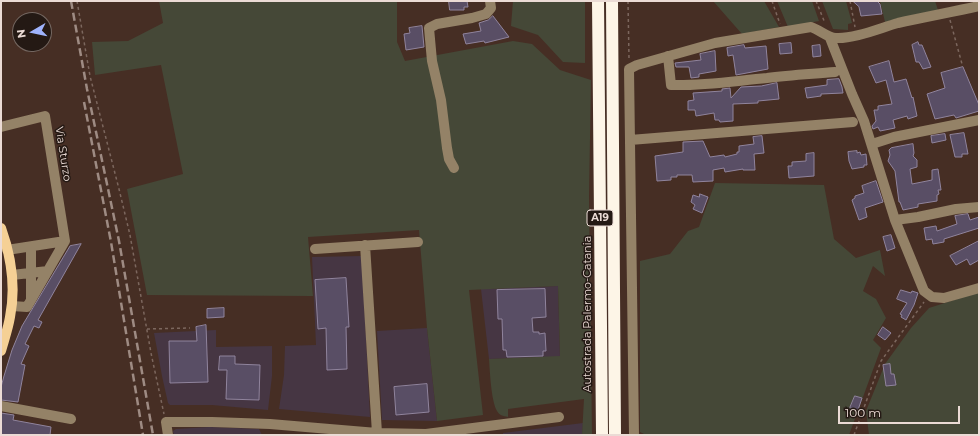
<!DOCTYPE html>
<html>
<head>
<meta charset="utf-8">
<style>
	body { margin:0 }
	#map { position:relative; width:980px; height:436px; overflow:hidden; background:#462e24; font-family:Montserrat,sans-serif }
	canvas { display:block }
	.frame { position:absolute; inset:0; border:2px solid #ebdbd5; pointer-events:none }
	.north { position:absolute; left:12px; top:12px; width:40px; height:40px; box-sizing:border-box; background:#241914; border:1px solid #746761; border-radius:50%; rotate:261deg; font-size:11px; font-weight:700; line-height:16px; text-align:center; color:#ebdbd5 }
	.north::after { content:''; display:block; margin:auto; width:14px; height:18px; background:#9fb3fd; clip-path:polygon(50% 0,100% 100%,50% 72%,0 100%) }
	.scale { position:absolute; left:838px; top:406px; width:122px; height:18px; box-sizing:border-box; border:2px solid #ebdbd5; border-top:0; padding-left:5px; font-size:12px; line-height:14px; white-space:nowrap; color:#ebdbd5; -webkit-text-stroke:3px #241914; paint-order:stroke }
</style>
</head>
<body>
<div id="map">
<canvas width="980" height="436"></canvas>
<div class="frame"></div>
<div class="north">N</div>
<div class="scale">100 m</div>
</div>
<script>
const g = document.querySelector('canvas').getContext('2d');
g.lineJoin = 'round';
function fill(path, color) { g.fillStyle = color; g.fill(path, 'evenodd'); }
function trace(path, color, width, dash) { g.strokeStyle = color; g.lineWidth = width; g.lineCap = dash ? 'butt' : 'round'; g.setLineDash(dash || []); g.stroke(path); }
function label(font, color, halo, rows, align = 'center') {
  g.font = font + ' Montserrat,sans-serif'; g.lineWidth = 3; g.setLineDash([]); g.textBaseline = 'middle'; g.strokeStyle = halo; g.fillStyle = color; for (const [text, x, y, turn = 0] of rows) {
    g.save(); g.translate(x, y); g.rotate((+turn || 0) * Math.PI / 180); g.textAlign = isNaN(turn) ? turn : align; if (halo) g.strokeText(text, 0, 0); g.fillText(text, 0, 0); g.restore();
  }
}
fill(new Path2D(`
	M362 256 370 417 279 409 284 375 285 346 316 345 312 257Z
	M558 286 560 357 489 359 481 289Z
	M427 328 437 421 382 420 377 331Z
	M216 330V347L272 346V376L268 410 212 405H170L168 403 162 376 154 333Z
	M583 423 582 435H503V433Z
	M210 427 259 429 262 435H174L173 431 176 429Z`), '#463643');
fill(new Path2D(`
	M159 1H397V42L405 61 513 41 532 44 560 70 591 80 589 196 592 435H582L584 399 508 409V417C503 416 499 415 497 411 491 400 490 372 489 359L560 356 558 286 469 290 483 415 437 421 427 328 419 230 308 237 313 296 147 295 127 189 183 174 161 65 95 75 92 42 128 41 163 23Z
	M513 1H585V63L563 62 538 35 511 26Z
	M713 1H764L779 27 742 34Z
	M777 1H812L819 21 788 27Z
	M822 1H846L852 23 848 24V30L833 29Z
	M880 1H935L938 10 885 22Z
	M715 183 824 185 834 239 856 258 880 250 885 276 873 266 863 291 876 299 886 318 873 340 881 348 849 435H646L640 432V261L670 254 688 231 699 227Z
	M979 292V435H869L866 411 885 364 911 328 929 308Z`), '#454837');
const building = new Path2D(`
	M449 1H467L468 7H464V10H450Z
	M853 1H877L880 4 882 14 861 16 859 7Z
	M493 16 509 37 485 43 484 41 466 44 463 34 481 31 479 23 488 20Z
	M422 26 424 47 406 50 404 34 410 33 409 28Z
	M918 42 919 45H922L931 67 923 69 919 62H916L912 45Z
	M791 43 792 53 780 54 779 44Z
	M744 45 745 48 766 46 768 69 736 75 733 55 728 56 727 48Z
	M820 45 821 56 813 57 812 46Z
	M715 51 716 71 699 74V77L691 78 689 67H676L675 63 701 60 700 54Z
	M889 61 894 82 906 79 912 98 913 97 917 116 908 119 907 116 893 120 895 128 880 131 878 127 873 129 872 126 876 121 874 110H878V106L892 104 886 80 876 83 869 67Z
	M963 67 979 105V111L956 118 954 115 935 119 927 94 945 88 941 73Z
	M839 79 842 87 843 93 821 94V96L807 98 805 88 827 85V80Z
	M777 83 779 99 758 101V103L733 104V121L720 122 719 120H715L714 113 696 116 695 110H688V101L694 100 693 93 722 91V89L730 88 731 98 741 87 761 86Z
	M964 133 968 154H962V157H955L950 135Z
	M945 134 946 140 932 143 931 136Z
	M762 136 764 153 754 154 755 170H743V169L725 172 724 168 713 170V181L693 182 692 175H677V177H671V180L657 181 655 156 683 152V142L703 141 710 157 724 155 725 157 737 154V152H739V146L754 144 753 137Z
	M913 144 914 153 913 156 917 160V167L910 169 912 184 932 180V170L938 169 941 190H938L939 194 937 195V201L918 204V207L903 210 900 202H899L895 171 888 161 890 155 889 150 891 148Z
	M857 151V153L860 152 861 155 866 154 867 165H864V167L852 169 849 161 848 152Z
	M814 153V176L789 178 788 166H792V162L806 161V154Z
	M876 181 883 202 865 208 867 217 859 220 852 200 855 198V196L864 193 862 186Z
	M700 194 708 197 702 213 693 209 695 205 691 202 693 195 699 197Z
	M968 214 970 220 979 217V228L944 239V242L933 244 932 239 926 240 924 228 936 226 937 231 957 224 955 216Z
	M891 235 895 248 887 251 883 237Z
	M979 241V260L970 265 967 259 956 265 950 256Z
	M81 244 38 320 42 322 39 328 34 326 25 344 29 346 21 364 25 365 18 402 1 400V387L4 376 12 350 22 326 70 246Z
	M346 278 349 327H346L347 369 327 370 326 328 318 329 315 280Z
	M545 289 546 317 532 318 533 332H539V334L545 333 546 351H543V356L507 357 506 350H503L502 319H498L497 290Z
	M901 290 911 293 912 291 918 293 914 305 906 320 901 317 902 315 900 314 907 303 897 299Z
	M224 308V317L207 318V309Z
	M206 325 208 382 170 383 169 341H197L196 327Z
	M883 327 891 333 885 340 878 335Z
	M220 356H235V364L260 365 259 400 226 399 227 370H219Z
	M890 364 891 374H894L896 385 886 386 883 365Z
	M427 384 429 412 396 415 394 387Z
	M855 396 862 398 858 410 850 408Z
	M1 413 14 415 13 420 51 427 50 435H1Z`);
fill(building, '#594e65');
trace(building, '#90849d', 1);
trace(new Path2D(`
	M77 1 90 76 119 189 130 235 151 353 164 414
	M628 1 629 59
	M772 1 780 24
	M816 1 825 23
	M850 1 855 27
	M950 20 962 64
	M147 329 190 328
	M854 435 881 361 924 302`), '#7c675e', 1.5, [3, 3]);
trace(new Path2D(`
	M830 38 852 94 864 121 895 220 924 291 932 297 944 298 979 288
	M668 56 671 85C703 86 734 81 767 78 789 75 812 74 835 72
	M1 127 45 116 65 241
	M630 140 853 122
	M872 144 894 137 979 120
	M454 168 449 159 447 148 441 100 432 61 429 28 437 24 472 18 486 14 491 8 490 1
	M895 220 918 217 956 209 979 207
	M365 245 377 433
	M315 249 418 242
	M7 250 65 241
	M12 275 48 271
	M31 299V247
	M12 306 27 307 65 241
	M1 406 71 419
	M168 435 166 422H212L270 424 377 433 426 434 559 417
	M634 435 629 69 637 65 715 43 811 27C820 30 828 38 836 38 854 39 880 28 898 23 925 17 952 12 979 6`), '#948267', 10);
trace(new Path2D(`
	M1 228C11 256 16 287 10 317 8 329 4 340 1 351`), '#f5d095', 10);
trace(new Path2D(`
	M598 1 602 435
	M612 1 615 435`), '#fdf5e7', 12);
trace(new Path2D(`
	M71 1 87 89 119 241 153 435
	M84 102 111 242 143 435`), '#9e8b83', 2.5, [8, 4]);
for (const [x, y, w] of [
	[600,218,26]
]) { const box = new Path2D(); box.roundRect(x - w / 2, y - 8, w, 16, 3); g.fillStyle = '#241914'; g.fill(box); trace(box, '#ebdbd5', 1); }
label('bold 10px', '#ebdbd5', null, [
	["A19",600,218]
]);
label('11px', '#ebdbd5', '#241914', [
	["Via Sturzo",63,154,81],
	["Autostrada Palermo-Catania",588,314,-90]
]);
</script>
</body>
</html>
